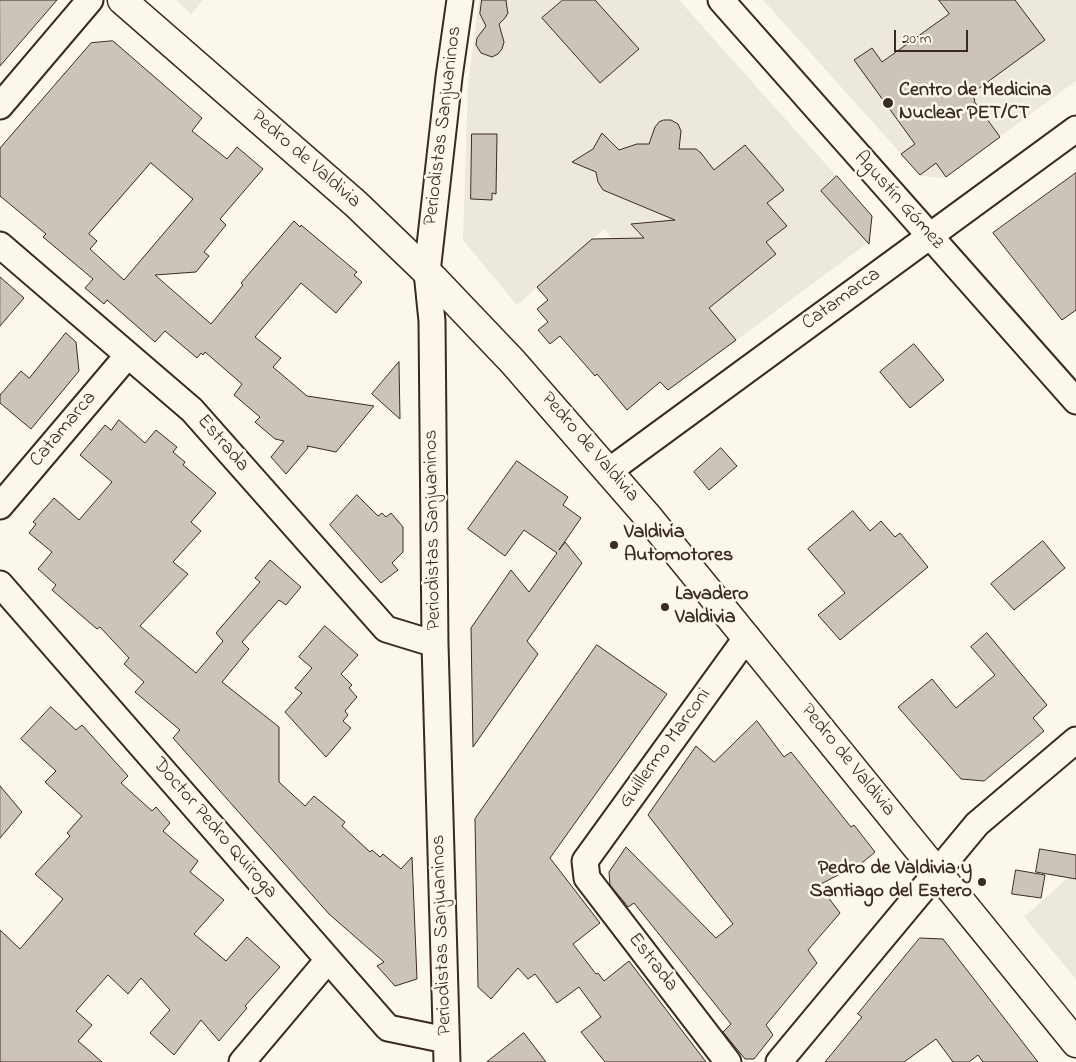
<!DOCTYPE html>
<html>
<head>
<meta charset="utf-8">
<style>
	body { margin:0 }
	#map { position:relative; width:1076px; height:1062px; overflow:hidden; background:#fbf7ec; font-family:"Indie Flower",sans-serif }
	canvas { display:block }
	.scale { position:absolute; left:894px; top:30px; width:74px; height:22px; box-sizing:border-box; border:2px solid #3b2a1e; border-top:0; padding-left:6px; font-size:15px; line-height:18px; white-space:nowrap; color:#3b2a1e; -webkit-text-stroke:4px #fbf7ec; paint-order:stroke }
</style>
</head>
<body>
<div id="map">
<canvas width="1076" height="1062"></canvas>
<div class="scale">20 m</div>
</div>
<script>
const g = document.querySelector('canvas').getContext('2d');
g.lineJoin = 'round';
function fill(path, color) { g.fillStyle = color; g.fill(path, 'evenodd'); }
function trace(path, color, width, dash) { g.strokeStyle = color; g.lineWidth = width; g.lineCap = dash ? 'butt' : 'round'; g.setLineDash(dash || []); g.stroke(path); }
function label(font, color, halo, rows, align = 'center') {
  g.font = font + ' "Indie Flower",sans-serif'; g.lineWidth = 5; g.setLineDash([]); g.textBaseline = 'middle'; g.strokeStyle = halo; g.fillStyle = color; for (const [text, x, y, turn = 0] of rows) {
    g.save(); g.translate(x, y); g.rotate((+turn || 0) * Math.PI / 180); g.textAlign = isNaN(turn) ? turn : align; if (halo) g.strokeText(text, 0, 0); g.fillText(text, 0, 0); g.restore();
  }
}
fill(new Path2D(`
	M176 0H203L191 14Z
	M479 0H679L872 216 869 242 715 356 646 280 604 229 517 305 463 240 468 83Z
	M763 0H1076V81L943 178 921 176Z
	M1076 871V979L1024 917Z`), '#ede8dd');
const building = new Path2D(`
	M0 0H57L0 66Z
	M482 0H506L507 8 508 13 505 18 499 24 504 42 502 49 498 54 492 57 481 53 476 45 477 38 486 26 480 14Z
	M563 0H595L639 49 600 83 542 18Z
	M939 0H1015L1045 40 971 94 975 100 974 101 1000 137 946 177 936 163 920 175 901 154 915 144 854 60 872 48 882 62 949 14Z
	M113 41 202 118 192 131 227 159 237 147 263 169 220 219 226 225 204 252 209 256 196 272 155 275 211 324 243 285 241 283 294 221 300 227 301 225 357 272 354 275 362 282 336 313 301 283 255 337 281 358 273 367 307 396 374 406 336 452 307 446 308 448 286 474 271 457 284 441 275 439 255 422 260 417 234 395 242 384 205 352 203 355 201 353 197 358 165 331 155 342 107 300 104 304 85 288 93 279 43 237 46 234 0 196V148L91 43ZM151 163 193 199 124 280 90 249 97 241 89 234Z
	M664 120H671L678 124 681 131 679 149H696L701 153 714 170 745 145 784 190 767 203 787 226 766 242 776 254 709 308 736 340 668 390 660 382 627 410 597 374 595 376 560 336 550 344 538 330 548 322 537 309 548 300 537 287 592 239 644 238 631 224 675 220 603 190 598 182 596 172 572 162 593 149 602 133 619 150 637 144H649L655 127 659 122Z
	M472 134H497L496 194 492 193V200L471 199Z
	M1076 173V310L1062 320 993 233Z
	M837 176 872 216 869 244 821 191Z
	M0 277 24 298 0 326Z
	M66 333 76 342 79 371 31 429 0 403V395L21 371 29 378Z
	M914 344 944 380 910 408 880 372Z
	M399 362 400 419 372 394Z
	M119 420 145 443 156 430 177 447 173 452 185 462 183 465 216 493 191 522 201 531 173 562 188 574 140 626 196 673 223 641 216 633 260 582 255 578 270 560 301 587 286 605 279 600 242 642 249 649 222 682 279 727V782L305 806 314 796 345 822 342 826 370 852 372 850 380 857 383 854 401 869 412 857 417 979 395 986 377 966 384 962 329 914 173 738 180 730 135 692 144 682 124 664 129 658 100 627 97 629 52 590 56 585 38 569 52 552 29 533 36 524 33 522 54 498 79 520 112 482 80 455 105 425 111 430Z
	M721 448 737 466 709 490 694 472Z
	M517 461 568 497 563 505 581 518 559 550 565 542 582 563 527 641 538 654 473 747 471 628 511 570 529 592 557 553 524 530 505 556 468 529Z
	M357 495 378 516 382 513 386 517 391 513 403 527V552L392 563 398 570 381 583 330 525Z
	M853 511 870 531 881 521 895 537 900 533 928 567 840 640 818 615 845 593 808 549Z
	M1043 541 1065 568 1014 610 991 584Z
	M325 626 358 655 341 674 352 685 349 688 357 697 345 711 348 715 343 721 351 728 326 757 285 712 302 693 295 688 312 668 299 657Z
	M987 633 1047 705 1033 718 1044 731 984 781 961 779 898 707 932 679 956 708 995 675 971 647Z
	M597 645 667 694 550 858 600 923 573 944 596 974 598 973 604 981 629 961 706 1062H605L581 1032 601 1017 579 987 557 1003 535 974 528 979 518 968 491 999 478 987 475 819Z
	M51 707 76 730 82 725 128 776 121 783 152 811 156 807 170 823 163 831 198 861 190 872 224 900 194 934 226 961 247 937 280 967 245 1006 247 1008 219 1041 201 1020 174 1055 150 1033 170 1010 141 978 128 994 108 975 76 1011 92 1025 78 1041 102 1062H0V930L20 949 63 899 35 874 70 836 67 833 82 816 45 782 56 771 21 739Z
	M757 721 784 757 791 752 851 827 854 825 875 852 863 862 819 885 840 913 808 950 817 963 766 1025 773 1035 754 1059H745L723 1032 731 1024 634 903 628 907 625 903 610 885 609 872 626 847 716 938 733 924 648 815 696 746 714 762Z
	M0 786 22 812 0 838Z
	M1040 849 1076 855V879L1036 872Z
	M1016 870 1045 875 1041 898 1012 894Z
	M920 938 943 939 1038 1062H983L978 1055 969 1062H953L936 1039 904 1062H825L862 1017 858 1014Z
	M524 1033 546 1062H487Z`);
fill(building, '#ccc4b9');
trace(building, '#3b2a1e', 1);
const street = new Path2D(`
	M721 0 1076 401
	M0 106 90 0
	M0 245 192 410 386 629 435 644
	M609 471 1076 129
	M0 506 128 355
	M0 584 388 1028 446 1040
	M242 1062 328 960
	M447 1062 435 644 432 321 427 272 449 77 460 0
	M728 1062 587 878 585 861 747 637
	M779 1062 977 824 1076 740`);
const secondary = new Path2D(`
	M122 0 356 204 433 278 513 362 649 518 1076 1043`);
trace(street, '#3b2a1e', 29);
trace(secondary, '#3b2a1e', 31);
trace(street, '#fbf7ec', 25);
trace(secondary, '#fbf7ec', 28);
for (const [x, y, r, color] of [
	[888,103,6,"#3b2a1e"],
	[614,545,5,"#3b2a1e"],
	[665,607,5,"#3b2a1e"],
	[982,882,5,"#3b2a1e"]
]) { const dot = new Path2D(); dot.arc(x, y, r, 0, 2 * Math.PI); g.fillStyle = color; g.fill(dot); trace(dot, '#fbf7ec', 2); }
label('bold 20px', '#3b2a1e', '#fbf7ec', [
	["Centro de Medicina",899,92],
	["Nuclear PET/CT",899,115],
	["Valdivia",624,534],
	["Automotores",624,557],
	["Lavadero",675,596],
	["Valdivia",675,619],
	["Pedro de Valdivia y",972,870,"right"],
	["Santiago del Estero",972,893,"right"]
], 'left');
label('20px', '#3b2a1e', '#fbf7ec', [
	["Periodistas Sanjuaninos",444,126,-83],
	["Pedro de Valdivia",305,160,41],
	["Agustín Gómez",898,201,48],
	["Catamarca",842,300,-36],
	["Catamarca",64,430,-50],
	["Estrada",222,444,49],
	["Pedro de Valdivia",589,448,49],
	["Periodistas Sanjuaninos",434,530,-91],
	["Guillermo Marconi",666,749,-54],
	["Pedro de Valdivia",847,761,51],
	["Doctor Pedro Quiroga",214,829,49],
	["Periodistas Sanjuaninos",443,935,-92],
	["Estrada",652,963,52]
]);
</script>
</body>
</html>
